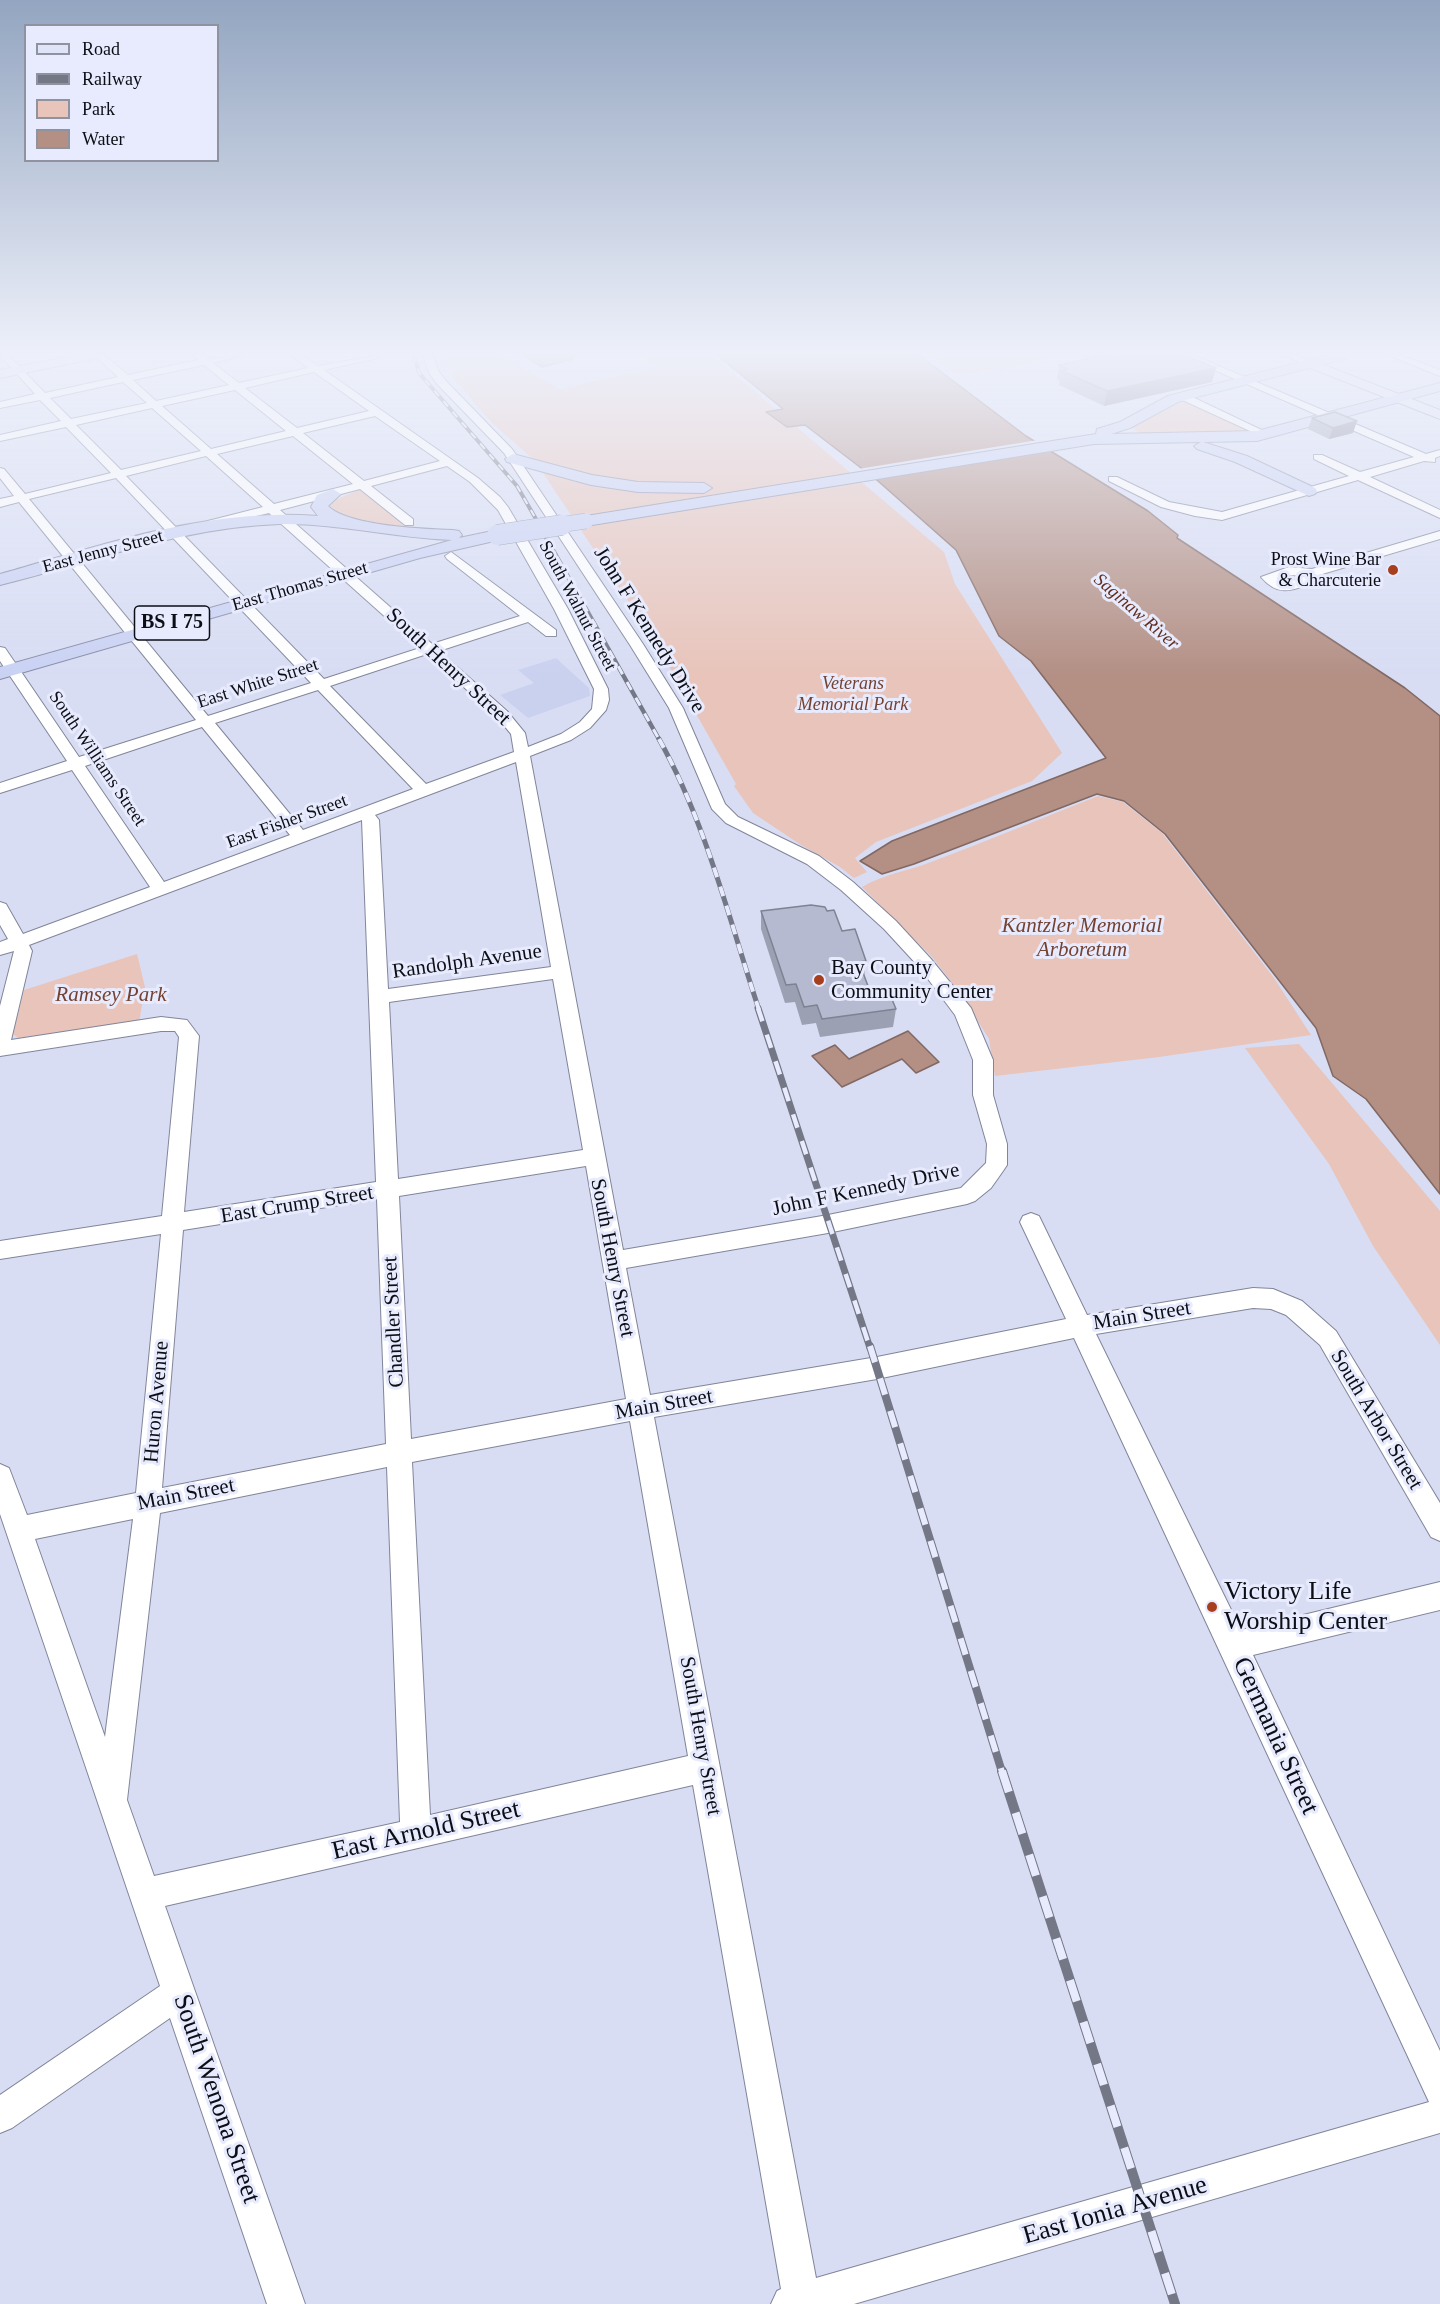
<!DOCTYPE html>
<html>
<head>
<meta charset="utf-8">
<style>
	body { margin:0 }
	#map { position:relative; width:1440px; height:2304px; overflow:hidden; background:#d8ddf4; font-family:Georgia,serif }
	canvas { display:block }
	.legend { position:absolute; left:24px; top:24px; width:195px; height:138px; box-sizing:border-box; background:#e7ebfd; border:2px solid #8f93a0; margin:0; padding:8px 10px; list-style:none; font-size:18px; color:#0c0e15 }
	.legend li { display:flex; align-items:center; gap:12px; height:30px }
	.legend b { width:30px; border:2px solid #8f93a0 }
</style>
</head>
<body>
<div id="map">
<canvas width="1440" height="2304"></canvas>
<ul class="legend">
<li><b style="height:8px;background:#dfe4f8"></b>Road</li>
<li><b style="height:8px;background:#737786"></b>Railway</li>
<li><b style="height:16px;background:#e8c4ba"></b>Park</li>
<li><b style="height:16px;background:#b38f84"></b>Water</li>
</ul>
</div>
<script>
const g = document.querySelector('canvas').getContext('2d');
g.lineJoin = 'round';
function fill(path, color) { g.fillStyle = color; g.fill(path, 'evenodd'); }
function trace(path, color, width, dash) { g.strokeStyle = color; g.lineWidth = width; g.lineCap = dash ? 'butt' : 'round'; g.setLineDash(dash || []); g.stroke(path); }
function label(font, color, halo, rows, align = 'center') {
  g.font = font + ' Georgia,serif'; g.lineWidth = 6; g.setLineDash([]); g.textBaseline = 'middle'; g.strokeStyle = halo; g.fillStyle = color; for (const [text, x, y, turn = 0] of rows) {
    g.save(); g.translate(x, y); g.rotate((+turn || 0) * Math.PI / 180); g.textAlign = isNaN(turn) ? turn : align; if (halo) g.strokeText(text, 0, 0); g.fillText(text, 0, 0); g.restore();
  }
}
fill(new Path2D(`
	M556 658 589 688 590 696 528 718 500 695 534 683 518 670Z`), '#cad1ef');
fill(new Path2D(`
	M444 355H501L560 389 659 366 638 355H712L944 552 955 584 1062 753 1032 781 876 842 855 858 867 872 854 878 840 867 801 845 753 813 734 786 736 784 654 640 535 461 492 423 451 376Z
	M930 355H1067L990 371 956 375Z
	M1182 400 1251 431 1217 435 1140 433 1129 426 1170 402Z
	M361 489 403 521 404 527C381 524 340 524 328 503Z
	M1098 796 1123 802 1162 833 1274 978 1311 1035 1159 1057 995 1076 989 1039 961 994 932 957 862 887C884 874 908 871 931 862 987 841 1042 818 1098 796Z
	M137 954 145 987 139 1023 18 1038 13 1034 24 990Z
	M1299 1044 1440 1211V1345L1373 1246 1329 1164 1245 1048Z`), '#e8c4ba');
const water = new Path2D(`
	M523 355H576L573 359 542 367Z
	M717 355H919L1026 436 1148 511 1178 535 1177 538 1405 688 1440 716V1194L1366 1099 1333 1076 1316 1028 1165 834 1124 801 1097 794 914 864 882 874 860 861 892 841 1106 758 1031 661 999 636 956 550 878 481 805 425 787 427 766 412 783 409Z
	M908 1031 939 1062 916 1073 902 1059 842 1087 812 1056 835 1045 849 1059Z`);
fill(water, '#b38f84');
trace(water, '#816863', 1.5);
fill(new Path2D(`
	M1038 440 1051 449 869 478 858 469Z`), '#d8ddf4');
const minor = new Path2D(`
	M0 355H8L45 393 118 377 94 355H104L128 375 198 360 192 355H203L207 359 243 355 213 363 239 383 308 368 291 355H302L318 366 379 355 378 358 324 370 478 478 500 497 508 507 568 609 608 689 609 700 606 710 590 728 571 740 530 756 623 1250 828 1215 961 1188 986 1163 987 1144 973 1095V1060L955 1015 919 967 884 929 841 890 807 864 726 823 712 809 669 708 630 645 504 453 438 385 429 373 423 355H433L439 372 446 381 512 449 643 644 683 708 725 804 738 817 819 856 853 882 896 921 931 959 971 1008 993 1060V1095L1007 1144V1165L1003 1171 991 1188 975 1201 967 1204 828 1233 626 1268 650 1395 877 1357 1066 1319 1020 1222 1023 1216 1031 1213 1039 1216 1087 1315 1253 1288 1273 1289 1302 1301 1336 1331 1440 1503V1541L1431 1537 1320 1345 1286 1315 1271 1309 1253 1308 1096 1334 1241 1630 1440 1582V1610L1253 1655 1440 2051V2133L854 2304H771L777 2291 781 2289 693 1785 165 1906 305 2304H267L170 2018 12 2128 0 2133V2095L160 1986 0 1514V1464L9 1468 27 1515 136 1493 161 1234 0 1259V1241L162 1216 179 1037 175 1031H161L0 1056V1006L14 951 0 955V942L8 939 0 925V902L6 904 23 934 150 887 72 770 0 793V783L67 761 0 661V647L5 648 79 757 196 720 19 502 0 507V499L14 496 0 478V468L4 469 25 494 111 473 66 427 0 441V435L61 421 40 400 0 408V402L35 394ZM204 365 229 385 156 401 133 380ZM314 372 369 411 297 428 245 388ZM123 382 147 403 71 419 50 398ZM235 390 286 431 211 449 162 406ZM152 408 201 451 121 470 76 425ZM375 416 440 461 364 481 303 433ZM293 436 353 484 274 504 217 454ZM206 456 263 507 208 521V527L269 513 420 648 324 679 126 476ZM447 466 470 482 498 510 554 609 594 689 592 709 580 722 561 734 528 747 525 733 507 711 439 651 528 622 546 636H556V630L451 552 445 556 447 559 520 616 432 644 280 510 360 489 405 525H413V519L371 486ZM116 478 311 683 208 716 29 499ZM427 654 497 717 511 734 514 752 426 784 330 686ZM318 690 413 789 303 830 215 723ZM202 727 290 835 164 882 85 766ZM516 762 551 967 388 989 379 820 375 815ZM362 820 376 1182 184 1212 199 1036 187 1020 161 1017 11 1040 32 951 29 945ZM553 979 583 1150 398 1179 389 1002ZM586 1166 626 1399 411 1439 399 1196ZM377 1199 386 1444 162 1488 183 1230ZM1074 1338 1429 2102 816 2278 654 1417 877 1379ZM630 1421 688 1756 430 1815 412 1462ZM387 1467 400 1822 154 1876 127 1800 160 1513ZM133 1519 105 1737 35 1539Z
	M1083 355 1103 358 1132 355 1102 364Z
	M1180 355H1193L1426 454 1440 450V456L1435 458V462L1424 461 1370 477 1440 510V518L1358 480 1222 520 1195 516 1161 507 1109 481V477H1117L1169 502 1222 512 1349 476 1314 459V455H1322L1360 472 1414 457Z
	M1284 355H1297L1314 363 1306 365Z
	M1388 355H1401L1440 370V376Z
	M1178 394H1186L1270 434 1261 436 1178 398Z
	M1440 531V539L1319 575 1318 581C1294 589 1280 599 1261 577L1289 567 1312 569ZM1289 575 1306 576 1285 583 1277 578Z`);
const major = new Path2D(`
	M76 355H99L93 359 0 378V370Z
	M1309 359 1440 410V419L1305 366V360Z`);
const highway = new Path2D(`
	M1328 355H1350L1348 358 1178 402 1130 428 1111 434 1257 431 1440 383V391L1257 441 1203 442 1247 456 1315 488 1317 491 1315 494 1309 496 1235 462 1197 449 1194 446 1201 442 1094 444 586 526 577 521 586 516 1096 434 1097 429 1120 422 1168 396Z
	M513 454 592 475 638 482 704 483 712 488 704 493 638 492 591 485 507 462 505 459Z
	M333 489 341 494 328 506C348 526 423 529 453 530L459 531 462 535 459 538 497 530 506 535 503 539 420 558 0 679V667L452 540C394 538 337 523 280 524 183 527 93 562 0 585V574C103 545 209 507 318 516L311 507 317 495Z`);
trace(minor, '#81859a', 2);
trace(major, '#888da6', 2);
trace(highway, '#888da6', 2);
fill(minor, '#fff');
fill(major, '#dfe4f8');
fill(highway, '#cad2f4');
const railFar5 = new Path2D(`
	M414 355 419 373 517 486 540 526`);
const railFar4 = new Path2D(`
	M539 525 660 741`);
const railFar3 = new Path2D(`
	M659 739C706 823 729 919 759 1010`);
const railFar2 = new Path2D(`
	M758 1008 870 1348`);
const railFar1 = new Path2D(`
	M870 1346 1002 1772`);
const rail = new Path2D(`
	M1002 1771 1175 2304`);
trace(railFar5, '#737786', 4);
trace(railFar4, '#737786', 4.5);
trace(railFar3, '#737786', 5);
trace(railFar2, '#737786', 7);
trace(railFar1, '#737786', 8);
trace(rail, '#737786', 10);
trace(railFar5, '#e7ebfd', 2, [7]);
trace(railFar4, '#e7ebfd', 3, [9]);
trace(railFar3, '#e7ebfd', 4, [10]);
trace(railFar2, '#e7ebfd', 4.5, [14]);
trace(railFar1, '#e7ebfd', 6, [17]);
trace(rail, '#e7ebfd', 8, [22]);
const highwayBridgeFar1 = new Path2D(`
	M552 526 586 521`);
const highwayBridge = new Path2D(`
	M497 535 562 525`);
trace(highwayBridgeFar1, '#888da6', 16, []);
trace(highwayBridge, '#888da6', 21, []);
trace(highwayBridgeFar1, '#cad2f4', 15);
trace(highwayBridge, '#cad2f4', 20);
fill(new Path2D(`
	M1118 358 1212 382 1104 406 1059 385 1060 381 1057 379 1059 365Z
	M1312 418 1353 433 1329 439 1308 429Z
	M761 911H827L866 961 864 977 871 994 880 998 896 1009 893 1027 820 1037 816 1023 802 1025 795 1002 785 1003 761 929Z`), '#9ca0b3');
fill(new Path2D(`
	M1216 368 1212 382 1104 406 1107 391Z
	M1357 421 1353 433 1329 439 1333 428Z`), '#7f8292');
const building = new Path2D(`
	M1104 355H1111L1118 358 1131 355H1185L1216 368 1107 391 1062 371 1068 369 1059 365Z
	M1335 412 1357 421 1333 428 1312 418Z
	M811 905 825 907 827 911 834 910 842 931 855 929 866 961 859 962 871 994 878 993 880 998 891 997 896 1009 822 1019 817 1005 804 1007 796 984 786 985 761 911Z`);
fill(building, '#b5bad0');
trace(building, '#7f8292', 1.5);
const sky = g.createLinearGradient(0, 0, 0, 677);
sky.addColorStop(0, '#93a5c0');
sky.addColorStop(0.52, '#edf0fa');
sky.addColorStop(1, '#edf0fa00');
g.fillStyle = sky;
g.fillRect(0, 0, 1440, 677);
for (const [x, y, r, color] of [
	[1393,570,6,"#a73f1f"],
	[819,980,6,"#a73f1f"],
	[1212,1607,6,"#a73f1f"]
]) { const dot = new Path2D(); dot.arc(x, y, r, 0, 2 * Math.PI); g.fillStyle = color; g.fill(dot); trace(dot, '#e7ebfd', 2); }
label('18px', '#0c0e15', '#e7ebfd', [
	["East Jenny Street",103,552,-15],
	["East Thomas Street",300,587,-16],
	["South Walnut Street",577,606,62],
	["East White Street",258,684,-18],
	["South Williams Street",97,759,56],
	["East Fisher Street",287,822,-20]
]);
label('18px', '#0c0e15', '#e7ebfd', [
	["Prost Wine Bar",1381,560],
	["& Charcuterie",1381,581]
], 'right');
label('italic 18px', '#612f20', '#e7ebfd', [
	["Saginaw River",1136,612,41]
]);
label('italic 18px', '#754131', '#e7ebfd', [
	["Veterans",853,684],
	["Memorial Park",853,705]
]);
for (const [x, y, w] of [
	[172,623,75]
]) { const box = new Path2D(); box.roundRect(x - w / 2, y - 17, w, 34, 4.5); g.fillStyle = '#e7ebfd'; g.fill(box); trace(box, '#0c0e15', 1.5); }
label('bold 20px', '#0c0e15', null, [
	["BS I 75",172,623]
]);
label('21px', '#0c0e15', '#e7ebfd', [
	["John F Kennedy Drive",649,630,58],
	["South Henry Street",448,667,43],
	["Randolph Avenue",467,962,-8],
	["John F Kennedy Drive",866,1190,-12],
	["East Crump Street",297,1205,-9],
	["South Henry Street",612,1258,79],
	["Main Street",1142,1316,-9],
	["Chandler Street",394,1322,-93],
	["Huron Avenue",157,1402,-85],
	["Main Street",664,1405,-10],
	["South Arbor Street",1376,1420,59],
	["Main Street",186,1495,-11],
	["South Henry Street",700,1736,80]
]);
label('italic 21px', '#754131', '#e7ebfd', [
	["Kantzler Memorial",1082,926],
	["Arboretum",1082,950],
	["Ramsey Park",111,995]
]);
label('21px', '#0c0e15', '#e7ebfd', [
	["Bay County",831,968],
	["Community Center",831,992]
], 'left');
label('26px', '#0c0e15', '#e7ebfd', [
	["Victory Life",1224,1592],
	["Worship Center",1224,1622]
], 'left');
label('26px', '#0c0e15', '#e7ebfd', [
	["Germania Street",1275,1736,65],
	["East Arnold Street",426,1831,-13],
	["South Wenona Street",216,2099,71],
	["East Ionia Avenue",1115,2211,-16]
]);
</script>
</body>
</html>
